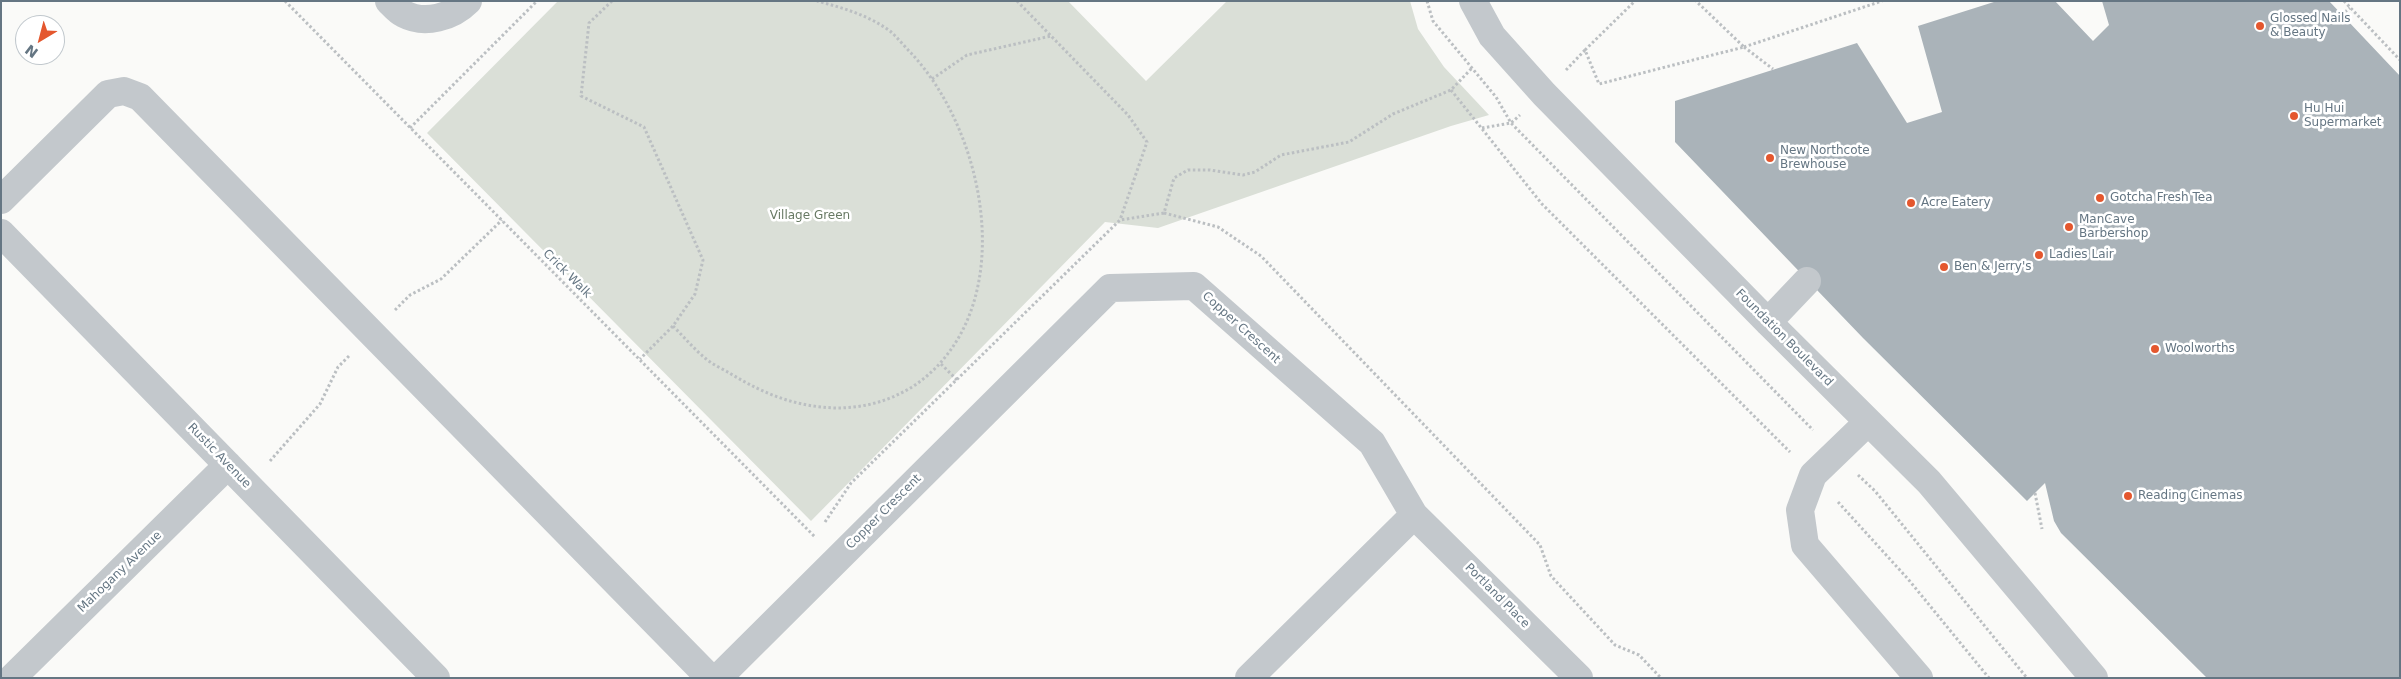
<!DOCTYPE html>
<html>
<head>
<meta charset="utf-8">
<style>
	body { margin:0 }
	#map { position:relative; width:2401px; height:679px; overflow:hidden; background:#fafaf8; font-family:"DejaVu Sans",sans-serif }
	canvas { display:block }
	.frame { position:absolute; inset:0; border:2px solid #657683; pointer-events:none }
	.north { position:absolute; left:15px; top:15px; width:50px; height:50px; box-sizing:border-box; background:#fff; border:1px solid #c1c8cd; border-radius:50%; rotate:217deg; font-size:14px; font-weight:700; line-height:20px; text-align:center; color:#657683 }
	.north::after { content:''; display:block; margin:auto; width:18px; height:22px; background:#e4572e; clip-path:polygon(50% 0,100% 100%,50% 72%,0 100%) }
</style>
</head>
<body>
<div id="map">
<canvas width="2401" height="679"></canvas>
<div class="frame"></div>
<div class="north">N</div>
</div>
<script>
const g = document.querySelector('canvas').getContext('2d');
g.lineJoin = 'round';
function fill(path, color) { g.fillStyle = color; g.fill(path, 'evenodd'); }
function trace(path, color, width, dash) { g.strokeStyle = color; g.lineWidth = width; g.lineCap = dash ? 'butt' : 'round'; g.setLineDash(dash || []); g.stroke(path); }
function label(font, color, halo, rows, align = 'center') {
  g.font = font + ' "DejaVu Sans",sans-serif'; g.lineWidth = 5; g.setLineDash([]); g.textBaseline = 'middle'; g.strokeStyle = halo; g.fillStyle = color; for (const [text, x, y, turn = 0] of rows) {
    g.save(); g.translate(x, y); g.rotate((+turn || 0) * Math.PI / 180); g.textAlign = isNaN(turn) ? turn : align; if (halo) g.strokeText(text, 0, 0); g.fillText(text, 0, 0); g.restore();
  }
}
fill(new Path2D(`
	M558 1H1068L1146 81 1227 1H1410L1418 29 1444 67 1489 115 1451 126 1158 228 1105 222 811 521 427 133Z`), '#dadfd7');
fill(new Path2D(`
	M1997 1H2055L2093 41 2109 25 2102 1H2329L2400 76V678H2207L2061 533 2054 521 2045 483 2027 501 1863 338 1675 142V101L1857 43 1907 123 1942 112 1918 26Z`), '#aab3b9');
trace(new Path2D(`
	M285 1 815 537
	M612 1 589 23 581 96 644 127 703 260 695 294 673 326 640 359
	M1017 1 1128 115 1147 142 1120 220
	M1427 1 1433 21 1496 97 1511 123 1813 430
	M2344 1 2400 60
	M2341 15 2350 8
	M1744 47 1882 1
	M1744 47 1773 69
	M1585 50 1635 1
	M1566 70 1585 50 1599 84 1744 47 1696 1
	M932 79 967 55 1051 36
	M1451 90 1542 204 1790 452
	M410 128 537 1
	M1482 128 1511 123 1520 115
	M1164 213 1218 227 1261 256 1540 545 1551 576 1615 645 1639 655 1661 678
	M395 310 410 295 441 279 502 220
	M673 326C684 337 694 349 705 358 713 365 723 369 731 374 766 395 797 407 837 408 870 408 903 397 928 375 1018 296 985 132 911 53 904 46 897 37 890 31 868 15 843 8 817 1
	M941 364 957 380
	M270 461 320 404 338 367 350 355
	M1858 475 1875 491 2027 678
	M2035 493 2042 529
	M1838 502 1908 579 1989 678
	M825 522 851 483 1120 220 1164 213 1174 178 1188 170H1210L1243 175 1255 172 1281 155 1349 142 1393 114 1451 90 1472 68`), '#bbbfc2', 3, [2.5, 2.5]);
trace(new Path2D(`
	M389 1C393 5 398 11 404 14 425 25 452 17 468 1
	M1473 1 1492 36 1544 94 1768 322 1929 482 2094 678
	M1 200 108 94 124 91 140 97 710 678
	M1 233 436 678
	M1768 322 1807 281
	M1868 422 1813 475 1800 510 1805 545 1919 678
	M1414 515 1579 678
	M12 678 228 465
	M718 678 1110 288 1194 286 1372 443 1414 515 1249 678`), '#c3c8cc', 28);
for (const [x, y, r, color] of [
	[2260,26,5,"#e4572e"],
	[2294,116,5,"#e4572e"],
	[1770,158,5,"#e4572e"],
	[2100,198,5,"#e4572e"],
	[1911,203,5,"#e4572e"],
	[2069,227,5,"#e4572e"],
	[2039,255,5,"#e4572e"],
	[1944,267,5,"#e4572e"],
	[2155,349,5,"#e4572e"],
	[2128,496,5,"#e4572e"]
]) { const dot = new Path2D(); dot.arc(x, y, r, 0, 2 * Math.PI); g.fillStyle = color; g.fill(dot); trace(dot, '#fff', 2); }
label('12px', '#657683', '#fff', [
	["Glossed Nails",2270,19],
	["& Beauty",2270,33],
	["Hu Hui",2304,109],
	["Supermarket",2304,123],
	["New Northcote",1780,151],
	["Brewhouse",1780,165],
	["Gotcha Fresh Tea",2110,198],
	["Acre Eatery",1921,203],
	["ManCave",2079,220],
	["Barbershop",2079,234],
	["Ladies Lair",2049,255],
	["Ben & Jerry's",1954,267],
	["Woolworths",2165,349],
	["Reading Cinemas",2138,496]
], 'left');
label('12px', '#687a64', '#fff', [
	["Village Green",810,216]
]);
label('12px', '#657683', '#fff', [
	["Crick Walk",567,274,45],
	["Copper Crescent",1241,328,42],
	["Foundation Boulevard",1784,338,45],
	["Rustic Avenue",219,456,46],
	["Copper Crescent",884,512,-45],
	["Mahogany Avenue",120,572,-44],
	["Portland Place",1497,596,45]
]);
</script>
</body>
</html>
